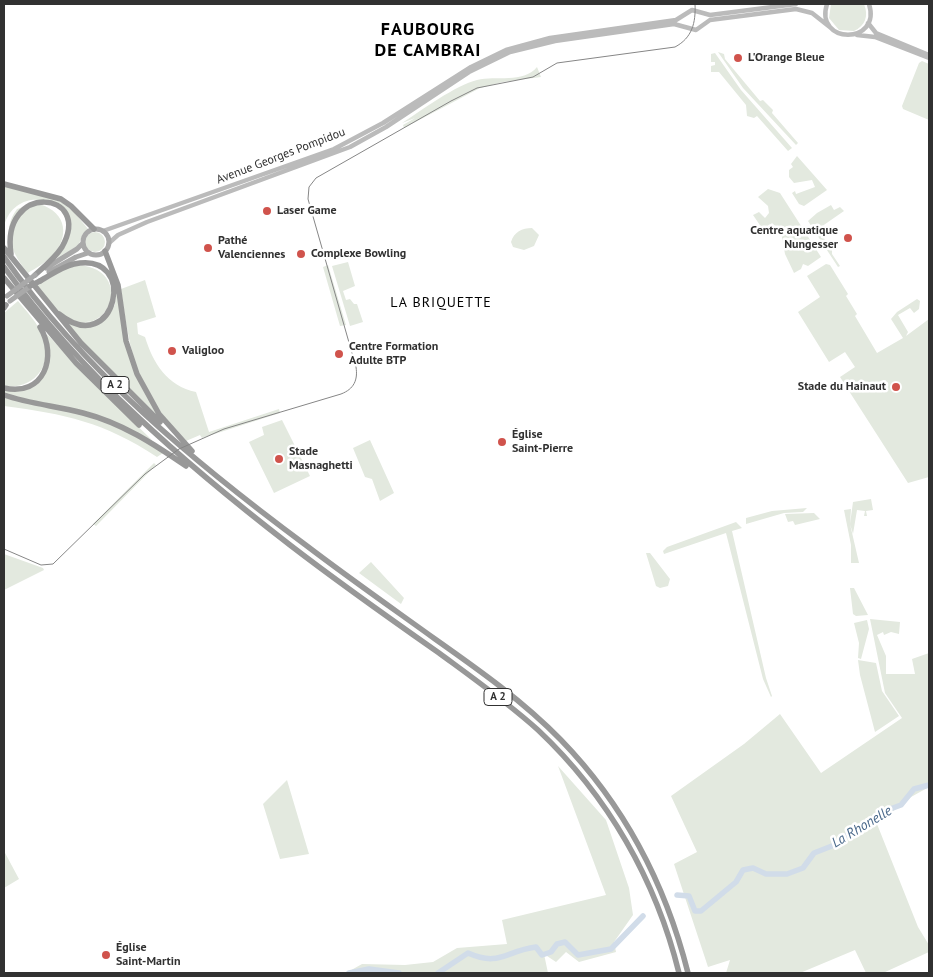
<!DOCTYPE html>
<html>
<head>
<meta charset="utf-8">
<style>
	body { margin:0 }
	#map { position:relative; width:933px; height:977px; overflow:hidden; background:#fff; font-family:"PT Sans",sans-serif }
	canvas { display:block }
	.frame { position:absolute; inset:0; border:5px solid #313131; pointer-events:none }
</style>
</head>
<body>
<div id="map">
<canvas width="933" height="977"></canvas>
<div class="frame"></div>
</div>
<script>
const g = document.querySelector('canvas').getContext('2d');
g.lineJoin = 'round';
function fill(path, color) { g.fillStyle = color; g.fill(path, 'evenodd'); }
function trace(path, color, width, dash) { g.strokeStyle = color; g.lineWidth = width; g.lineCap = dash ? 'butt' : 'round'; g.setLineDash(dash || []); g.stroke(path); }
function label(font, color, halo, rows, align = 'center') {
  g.font = font + ' "PT Sans",sans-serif'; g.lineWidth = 5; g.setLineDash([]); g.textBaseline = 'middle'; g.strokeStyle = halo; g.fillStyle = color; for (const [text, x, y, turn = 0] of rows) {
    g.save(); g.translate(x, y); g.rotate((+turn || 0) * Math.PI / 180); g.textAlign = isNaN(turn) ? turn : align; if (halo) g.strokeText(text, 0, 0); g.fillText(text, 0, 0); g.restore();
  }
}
fill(new Path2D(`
	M831 4H864C869 16 865 26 854 31L839 30 829 18Z
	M718 52 724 54 725 59 760 101 763 100 773 110 772 113 798 143 796 145 743 88Z
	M715 53 741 90 792 148 788 151 757 116 754 118 747 116 746 105 719 72H711V66L715 65V62H711V54Z
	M922 61 929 64V120L903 109 902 106 919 63Z
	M537 67 541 77 503 82 480 88 404 128 403 125 415 118 402 123C422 110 456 85 477 80 496 75 523 84 537 67Z
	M797 156 827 190 804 206 799 204 792 193 795 191 796 194 815 187 812 180 794 183 789 177V170L793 167 791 164Z
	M4 185 60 201 74 212 88 229 83 234 78 246 55 259C58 252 66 242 67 234 74 198 16 183 4 226Z
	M768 189 780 193 821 257 808 266 803 264 801 269 794 273 785 254 781 232 772 223 768 227 769 233 766 234 753 215 759 212 765 218 769 213 768 206 758 197Z
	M35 203C64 209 72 233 53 255 45 263 36 268 28 273 13 255 0 231 17 209Z
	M831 205 834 210 840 207 844 211 818 229 832 250V254L840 266 838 267 808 221 817 213Z
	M532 228 539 235 534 246 524 250 513 247 511 242C514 232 522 228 532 228Z
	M85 242a10 10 0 1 1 20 0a10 10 0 1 1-20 0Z
	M348 262 355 286 343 291 346 300 350 299 354 304H357L363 322 350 326 332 266Z
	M826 264 830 265 848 294 846 296 857 314 855 316 877 353 903 338 891 319 897 312 917 299 920 301 919 309 914 313 910 308 898 315 908 332 906 336 929 319V477L908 483 840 377 855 367 845 352 829 362 798 312 820 297 807 276Z
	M78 265C138 269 107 349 61 313 52 306 45 295 37 286L63 270Z
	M328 265 346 325 340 326 323 267Z
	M145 280 156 317 137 323 138 334 145 337C153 363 167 386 196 392L209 432 279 409 280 413 202 438 200 435 186 441C176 431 166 420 158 409 132 374 127 330 121 289Z
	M116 291 127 349 162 420 92 352 65 321 74 324 104 319 115 305Z
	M18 301C27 312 38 323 43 337 54 366 33 390 4 386V313Z
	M47 334 97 387 152 440 117 423 4 394V389L34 384 50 359Z
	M4 397C31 406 59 409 87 416 115 423 139 438 163 453L157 457C104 422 65 414 4 406Z
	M282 420 310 476 274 493 249 442 264 435 262 427Z
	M370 440 394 493 380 501 372 479 365 477 353 448Z
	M154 463 156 465 96 526 93 524Z
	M871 499 873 510 866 511 867 516H864L865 511 857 510 853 534 850 524 853 502Z
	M807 508 803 512 784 513 746 524V518L772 511Z
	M851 509 850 524 859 563H851V545L844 510Z
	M814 513 820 519 795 525 793 521 788 522 785 514Z
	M736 522 742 528 732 531 766 678 772 696 771 697 763 679 726 533 664 554 663 551 667 547Z
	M646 553H650L670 579 668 586 660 588 656 586Z
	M4 554 43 568 44 570 4 590Z
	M371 562 404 598 401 604 359 573Z
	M850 588H854L868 615 856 616 853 614Z
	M870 619 900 622 899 634 891 632 884 635 883 632 877 635 886 656V674H915L912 659 929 653V787L911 797 877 824 918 927 929 945V952L883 973H866L855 950 800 973H726L730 960 708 967 674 864 697 852 671 796 744 744 780 714 821 773 902 718 885 693Z
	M867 620 869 629 861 659 858 658 859 643 854 623Z
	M858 660 876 663 882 691 899 716 875 732 860 675Z
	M558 766 606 820 629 888 633 915 614 942 616 952 579 962 566 952 556 962 544 954 548 973H346L362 964 405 965 433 962 457 948 507 944 502 920 606 895Z
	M287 780 309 854 280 859 263 804Z
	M4 851 19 879 4 888Z`), '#e3e9df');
trace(new Path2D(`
	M677 895 689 896 695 911H701L736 882 743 870 753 868 766 874H787L803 868 814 853 837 844 854 829 871 822 882 812 901 805 914 789 929 785
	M349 973 369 969 399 973
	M438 973 468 953C500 967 505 951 536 947L542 955 551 952 557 944 565 942 578 955 611 949 643 916`), '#d1dce9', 5.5);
trace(new Path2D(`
	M827 4C814 45 882 45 869 4
	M868 23 876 33 929 55
	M857 35 875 37 929 58
	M103 231 334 149 383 123 471 67 506 50 550 38 676 20 692 10 710 15 796 4
	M109 243 118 235 147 222 350 147 386 127 469 72 510 52 555 41 674 24 696 30 710 20 796 9 812 13 831 28`), '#bbb', 4.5);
trace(new Path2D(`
	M83 242a13 13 0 1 1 26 0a13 13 0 1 1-26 0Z
	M46 268 77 249 83 243
	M49 272 76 257 88 253`), '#a9a9a9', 5);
trace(new Path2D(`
	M4 184 61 199 71 206 94 229
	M4 248 81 343 160 422
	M105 251 118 285 126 341 137 374 159 414 192 451
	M11 254C0 182 94 190 62 247 55 258 44 267 35 275
	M4 257C85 372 195 463 307 546 349 578 392 608 435 639 479 670 523 701 561 740 624 805 666 886 688 973
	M4 267C83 376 184 463 290 545 338 582 389 618 439 653 473 678 507 702 538 730 608 796 656 880 679 973
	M4 278 76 363 139 425
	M40 281C51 275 61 267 74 264 140 250 116 360 59 314
	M4 308 6 305
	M4 388C44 397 58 357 40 327
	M4 395C30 404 57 406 83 413 122 423 154 444 186 466`), '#989898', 5.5);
trace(new Path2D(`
	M4 549 41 565 53 564 145 474 179 449 224 429 341 394C354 389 358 380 356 367L308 199 309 187 316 178 451 101 477 88 533 77 557 63 675 47C692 38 696 23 695 4`), '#868686', 1);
trace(new Path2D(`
	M7 296 35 275
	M10 301 32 285`), '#a9a9a9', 5);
trace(new Path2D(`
	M30 286 40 281`), '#989898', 5.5);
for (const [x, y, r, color] of [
	[738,58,5,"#d0534c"],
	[267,211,5,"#d0534c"],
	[848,238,5,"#d0534c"],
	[208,248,5,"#d0534c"],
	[301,254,5,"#d0534c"],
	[172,351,5,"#d0534c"],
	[339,354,5,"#d0534c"],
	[896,387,5,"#d0534c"],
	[502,442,5,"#d0534c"],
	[279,459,5,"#d0534c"],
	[106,955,5,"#d0534c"]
]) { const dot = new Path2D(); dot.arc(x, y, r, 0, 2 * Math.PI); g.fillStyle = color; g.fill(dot); trace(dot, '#fff', 2); }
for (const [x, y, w] of [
	[115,385,28],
	[498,697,28]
]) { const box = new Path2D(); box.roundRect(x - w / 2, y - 8.5, w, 17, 4); g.fillStyle = '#fff'; g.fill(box); trace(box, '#313131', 1); }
label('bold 11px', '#313131', null, [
	["A 2",115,385],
	["A 2",498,697]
]);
label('bold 12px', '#313131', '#fff', [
	["L'Orange Bleue",748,58],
	["Laser Game",277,211],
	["Centre aquatique",838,231,"right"],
	["Nungesser",838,245,"right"],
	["Pathé",218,241],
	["Valenciennes",218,255],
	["Complexe Bowling",311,254],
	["Centre Formation",349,347],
	["Adulte BTP",349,361],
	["Valigloo",182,351],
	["Stade du Hainaut",886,387,"right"],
	["Église",512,435],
	["Saint-Pierre",512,449],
	["Stade",289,452],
	["Masnaghetti",289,466],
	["Église",116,948],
	["Saint-Martin",116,962]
], 'left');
label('12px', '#313131', '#fff', [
	["Avenue Georges Pompidou",281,156,-21]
]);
g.letterSpacing = '1px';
label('14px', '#000', '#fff', [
	["LA BRIQUETTE",441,303]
]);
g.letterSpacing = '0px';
label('italic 14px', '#49688a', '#fff', [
	["La Rhonelle",862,827,-31]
]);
g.letterSpacing = '1px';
label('bold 18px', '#000', '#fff', [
	["FAUBOURG",428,30],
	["DE CAMBRAI",428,51]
]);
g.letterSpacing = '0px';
</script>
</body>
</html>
